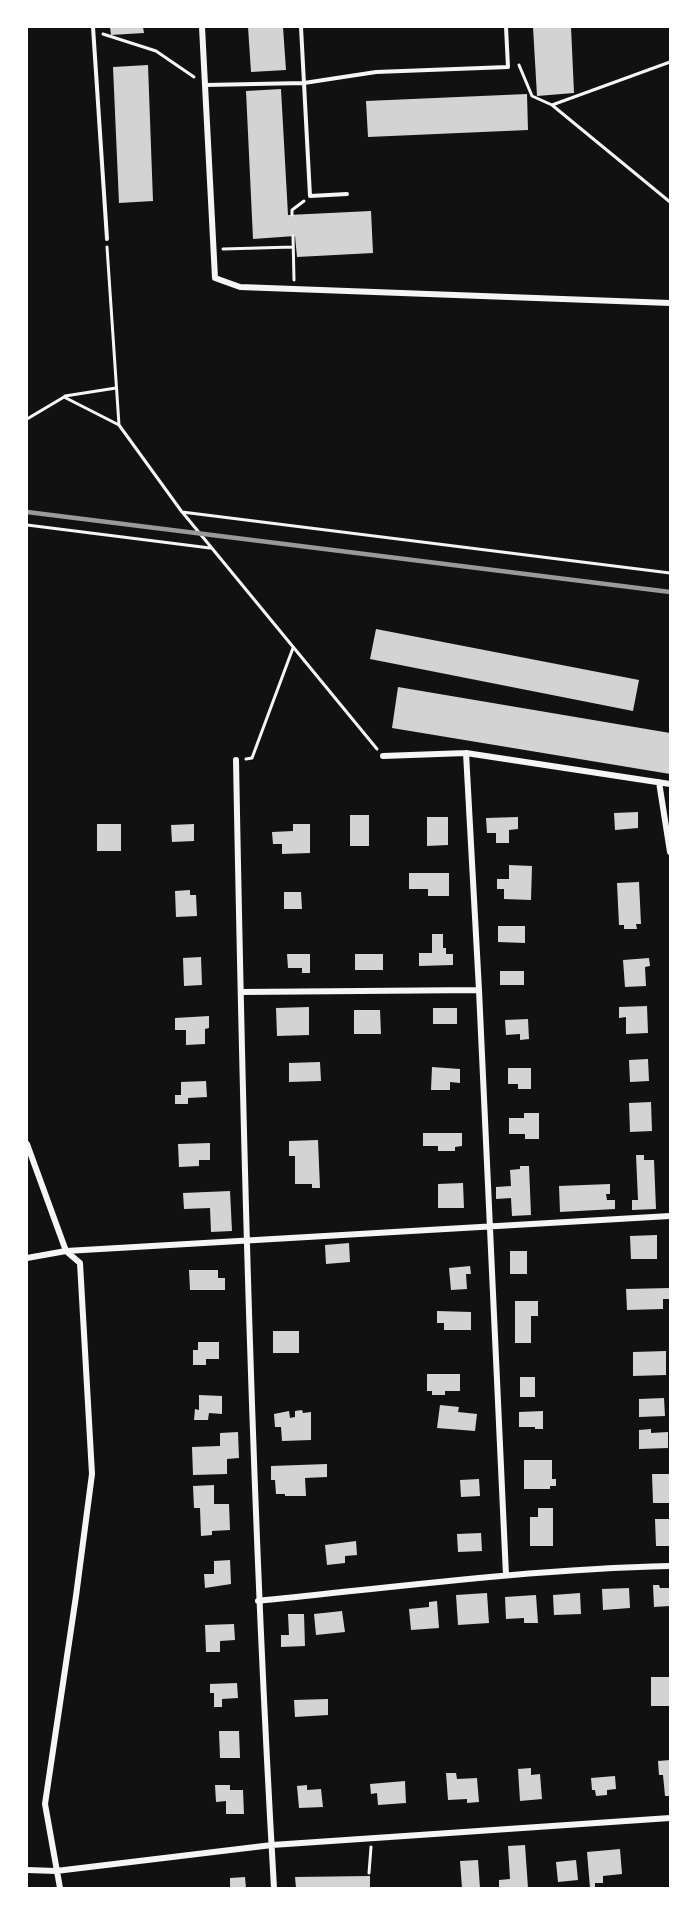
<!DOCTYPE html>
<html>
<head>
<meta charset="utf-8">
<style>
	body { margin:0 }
	#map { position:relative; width:697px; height:1915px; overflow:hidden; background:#111; font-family:Bitter,serif }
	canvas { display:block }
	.frame { position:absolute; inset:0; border:28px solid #fff; pointer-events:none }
</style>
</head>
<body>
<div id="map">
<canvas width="697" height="1915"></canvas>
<div class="frame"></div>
</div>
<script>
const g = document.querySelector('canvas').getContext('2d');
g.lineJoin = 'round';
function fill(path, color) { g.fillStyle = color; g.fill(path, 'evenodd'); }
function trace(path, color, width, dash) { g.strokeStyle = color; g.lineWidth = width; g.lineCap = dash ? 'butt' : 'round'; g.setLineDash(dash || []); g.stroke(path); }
fill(new Path2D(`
	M110 27H143L144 33 111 35Z
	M248 27H283L286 70 251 72Z
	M533 27H571L574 93 537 96Z
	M148 65 153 201 119 203 113 67Z
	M281 89 288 215 371 211 373 253 297 257 295 236 253 239 246 91Z
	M527 94 528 130 368 137 366 101Z
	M376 629 639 680 633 711 370 659Z
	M398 687 670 733V774L392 728Z
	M638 812V828L615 830 614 813Z
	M350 815H369V846H350Z
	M427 817H448V845L427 846Z
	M518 817V829L509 830V843H496V833H487L486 818Z
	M97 824H121V851H97Z
	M194 824V841L172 842 171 825Z
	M293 824H310V853L282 854V844H273L272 832 293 831Z
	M509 865 532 866 531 900 504 899V889H497V879H509Z
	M409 873H449V896H428V889H409Z
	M639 882 641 924H636L637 929H624V925H619L617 883Z
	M190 890V895H196L197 916 176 917 175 891Z
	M284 892H301L302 909H284Z
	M498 926H525V943L498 942Z
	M432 934H443V948H446V954H453V965L419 966V953H432Z
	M287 954H310V973H302V968H288Z
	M355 954H383V970H355Z
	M201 957 202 985 184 986 183 958Z
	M649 958 650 966 645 967 646 986 625 987 623 960Z
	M500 971H524V985H500Z
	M647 1006 648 1033 626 1034V1017L619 1018V1007Z
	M309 1007V1035L277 1036 276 1008Z
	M433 1008H457V1024H433Z
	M354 1010H380L381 1034H354Z
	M209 1016V1028L205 1029V1044L186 1045V1030H175V1018Z
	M528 1019 529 1039 520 1040V1034L506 1035 505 1020Z
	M648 1059 649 1081 630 1082 629 1060Z
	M320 1062 321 1081 289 1082V1063Z
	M432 1067 460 1069V1083L450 1082V1090H431Z
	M508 1068H531V1089H518V1084H508Z
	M206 1081 207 1097 188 1098V1104H175V1095H181V1082Z
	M651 1102 652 1131 630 1132 629 1103Z
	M524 1113H539V1139H525V1134H509V1118H524Z
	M423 1133H462V1146L455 1147V1151H438V1146H423Z
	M318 1140 320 1188H312V1184H295V1156H289V1141Z
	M210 1143V1160H199V1166L179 1167 178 1144Z
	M636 1155H644V1160H654L656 1209 632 1210V1200H638Z
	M520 1166H529L531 1215 512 1216 511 1198 496 1199V1187L511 1186 510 1170 520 1169Z
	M463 1183 464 1208H438V1184Z
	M610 1184V1194H606L607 1200H615V1209L560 1212 559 1186Z
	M230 1191 232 1231 211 1232 210 1208 184 1209 183 1193Z
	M657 1235V1259H631L630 1236Z
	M349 1243 350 1262 326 1264 325 1245Z
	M510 1251H527V1274H510Z
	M470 1266 471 1274H466L467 1289 451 1290 449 1268Z
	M189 1270H218V1278H225V1290H190Z
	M669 1288 670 1299H663V1309L627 1310 626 1289Z
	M515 1301H538V1316H531V1343H515Z
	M437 1311 471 1312V1330H444V1323H437Z
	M273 1331H299V1353H273Z
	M198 1342H219V1359H206V1365H193V1350H198Z
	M666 1351V1375L633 1376V1352Z
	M427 1374H460V1391H445V1395H432V1391H427Z
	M520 1377H535V1397H520Z
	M199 1395 222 1396V1414L209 1413 208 1420H194L195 1409 199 1410Z
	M664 1398 665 1416 639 1417V1399Z
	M440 1405 459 1407 458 1412 477 1414 475 1431 437 1428Z
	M302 1410 303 1413 311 1412V1440L282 1441 281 1427H275L274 1414 289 1411 290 1418 295 1417V1411Z
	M543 1411V1429H535V1427H519V1412Z
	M651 1429V1433L668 1432V1448L639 1449V1430Z
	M238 1432 239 1458 227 1459V1474L193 1475 192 1447 220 1446V1433Z
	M524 1460H552V1479H556V1486H550V1489H524Z
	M327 1464V1477L305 1478 306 1496H285V1494H276L275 1480H271V1466Z
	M652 1474H670L669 1503H653Z
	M479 1479 480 1496 461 1497 460 1480Z
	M214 1485V1504H229L230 1530 212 1531V1535L201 1536 200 1508H194L193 1486Z
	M538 1508H553V1546H530V1517H538Z
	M655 1519H670V1546H656Z
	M481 1533 482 1551 458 1552 457 1534Z
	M356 1541 357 1555 345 1556V1563L327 1565 325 1545Z
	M230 1560 231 1584 205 1588 204 1574H214V1561Z
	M653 1585H659L660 1588H670V1606L654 1607Z
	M629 1588 630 1608 603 1610 602 1589Z
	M487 1593 489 1623 458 1625 456 1595Z
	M580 1593 581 1614 554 1615 553 1595Z
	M536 1595 538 1623H524V1618L506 1619 505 1597Z
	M437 1601 439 1628 411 1630 409 1609 429 1607V1602Z
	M342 1611 345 1632 316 1635 314 1614Z
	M288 1614H304L305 1646 281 1647V1635H289Z
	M234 1624 235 1640 220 1641V1652H206L205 1625Z
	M651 1677H670V1706H651Z
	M237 1683 238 1698 222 1699V1707H214V1693H210V1684Z
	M328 1699V1715L295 1717 294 1700Z
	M219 1731H239L240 1758H220Z
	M670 1760V1796H665L663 1775H659L658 1761Z
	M531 1768V1775L540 1774 542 1799 520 1801 518 1769Z
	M446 1773H456L457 1779 477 1778 479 1802 467 1803V1799L448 1800Z
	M615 1776 616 1789 607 1790V1795L596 1796 595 1790H592L591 1778Z
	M405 1781 406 1803 378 1805 377 1793 371 1794 370 1784Z
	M215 1785H230V1790H243L244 1814H226V1801L216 1802Z
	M307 1785V1790L321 1789 323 1807 299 1808 297 1786Z
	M525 1845 528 1888H499V1880L510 1879 508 1846Z
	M620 1849 622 1874 603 1876V1883H595V1888H590L587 1852Z
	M478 1860 480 1888H462L460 1861Z
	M576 1860 578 1880 558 1882 556 1862Z
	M370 1876V1888H296L295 1877Z
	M245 1877 246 1888H230V1878Z`), '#d3d3d3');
trace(new Path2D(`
	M103 34 156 51 194 77
	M519 65 532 96 552 105 670 202
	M552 105 670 62
	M292 215V210L304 201
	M293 236 294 280
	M107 247 119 425
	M223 249 293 247
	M65 396 116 388
	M27 419 64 397 119 425 182 512 670 573
	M183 513 377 749
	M27 525 210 548
	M246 759 252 758 293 648
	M369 1873 371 1847`), '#f5f5f5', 3);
trace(new Path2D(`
	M93 27 107 239
	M301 27 310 196 347 194
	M205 85 304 83 376 72 508 67 506 27`), '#f5f5f5', 4);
trace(new Path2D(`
	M202 27 215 278 240 287 670 303
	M466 753 479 990 506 1575
	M383 756 466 753 670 784
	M236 760C243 1136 252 1512 274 1888
	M659 782 670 852
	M241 992 479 990
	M27 1144 66 1251 80 1263 92 1474 76 1596 45 1804 60 1888
	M27 1258 66 1251 670 1216
	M258 1601C395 1587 532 1569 670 1566
	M27 1870 56 1871 272 1845 670 1818`), '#f5f5f5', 6);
trace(new Path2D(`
	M27 512 670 592`), '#9a9a9a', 4.5);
</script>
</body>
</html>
